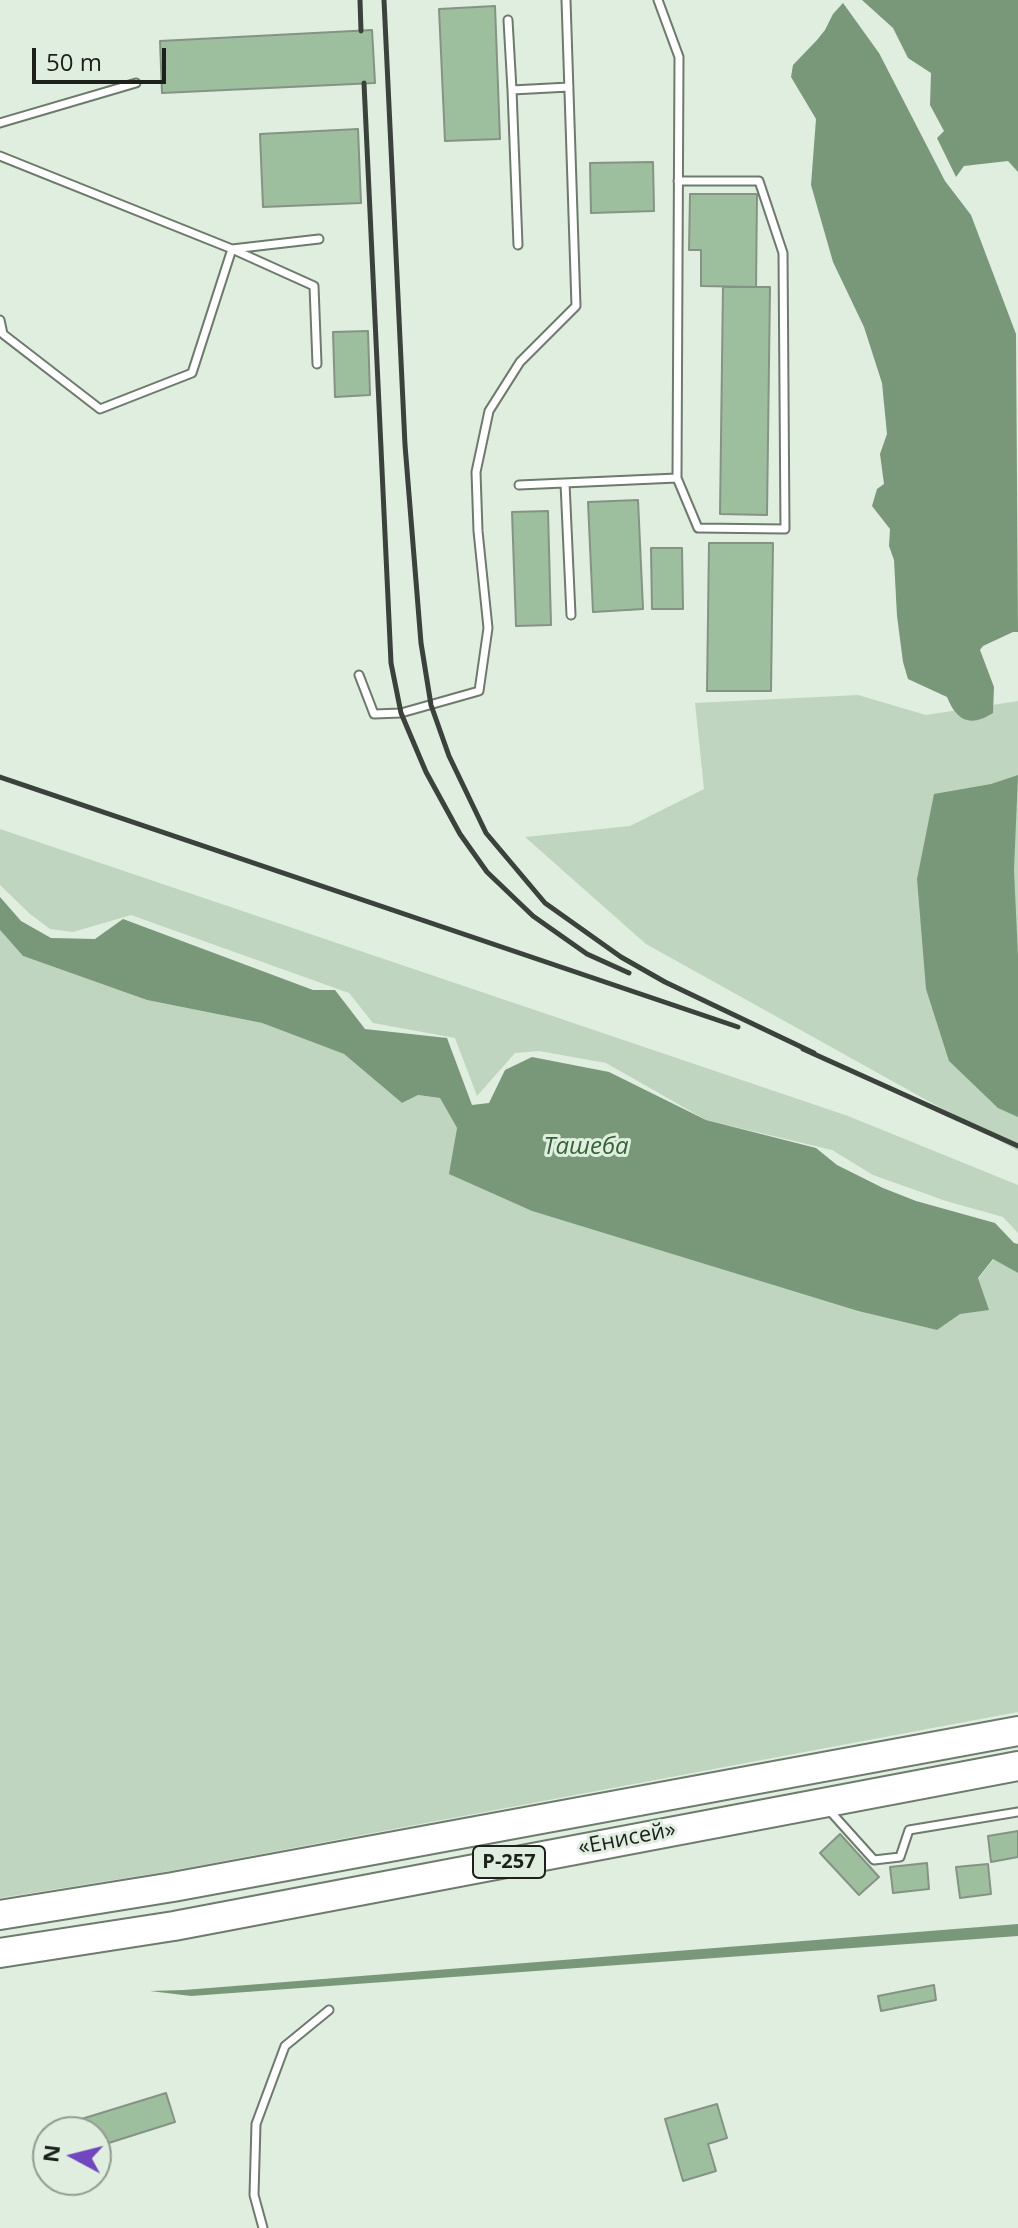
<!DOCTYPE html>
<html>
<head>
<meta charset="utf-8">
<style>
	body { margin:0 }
	#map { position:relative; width:1018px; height:2228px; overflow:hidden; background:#dfeedf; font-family:"Open Sans",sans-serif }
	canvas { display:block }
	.north { position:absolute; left:32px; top:2116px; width:80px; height:80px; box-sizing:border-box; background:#dfeedf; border:2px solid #919c91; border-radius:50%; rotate:277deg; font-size:22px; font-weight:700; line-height:32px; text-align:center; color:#1c211b }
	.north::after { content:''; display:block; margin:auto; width:28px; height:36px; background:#7147c0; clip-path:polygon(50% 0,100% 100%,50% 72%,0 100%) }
	.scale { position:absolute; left:32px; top:48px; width:134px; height:36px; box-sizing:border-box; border:4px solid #1c211b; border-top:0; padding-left:10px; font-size:24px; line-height:28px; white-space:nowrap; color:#1c211b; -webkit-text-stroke:6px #dfeedf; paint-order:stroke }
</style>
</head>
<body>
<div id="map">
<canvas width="1018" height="2228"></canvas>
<div class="north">N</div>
<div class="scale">50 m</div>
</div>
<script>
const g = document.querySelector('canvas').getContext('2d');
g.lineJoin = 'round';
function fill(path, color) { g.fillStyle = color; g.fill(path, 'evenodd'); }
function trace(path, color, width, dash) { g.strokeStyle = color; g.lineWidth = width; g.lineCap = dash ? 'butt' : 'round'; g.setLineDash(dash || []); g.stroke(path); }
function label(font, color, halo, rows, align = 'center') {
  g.font = font + ' "Open Sans",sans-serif'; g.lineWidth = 6; g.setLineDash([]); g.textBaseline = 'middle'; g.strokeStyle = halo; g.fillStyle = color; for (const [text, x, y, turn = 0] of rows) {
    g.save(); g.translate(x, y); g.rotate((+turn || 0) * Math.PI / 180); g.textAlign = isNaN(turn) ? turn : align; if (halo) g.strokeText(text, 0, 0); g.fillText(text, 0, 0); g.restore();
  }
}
fill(new Path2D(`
	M858 695 926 715 1018 701V1151L646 944 525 837 630 826 704 789 695 703Z
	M0 829 848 1116 1018 1185V1233L1003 1217 946 1201 873 1175 832 1150 706 1120 606 1063 539 1051 515 1053 477 1096 455 1038 373 1023 349 993 131 915 73 932 50 929 30 914 0 885Z
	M0 930 23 956 147 1000 262 1023 344 1054 402 1103 418 1095 440 1098 457 1128 450 1174 532 1211 858 1311 937 1330 994 1259 1018 1273V1712L170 1871 0 1898Z`), '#c0d5c0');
fill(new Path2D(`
	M862 0H1018V172L1008 161 964 166 956 177 937 138 944 131 930 105 931 73 908 58 893 28Z
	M843 3 879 53 945 181 971 215 1016 334 1018 632H1013L983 646 980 650 994 687 993 713C971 727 957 722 947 697L908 679 903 662 897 616 894 560 889 546 890 529 872 506 877 489 884 484 880 454 887 434 882 383 864 327 833 262 811 185 816 119 791 77 793 65 817 40 825 30 833 14Z
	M1018 775 1014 870 1018 956V1117L998 1108 949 1061 926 989 917 879 934 794 991 784Z
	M0 897 21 921 51 938 95 939 123 919 313 990H335L365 1029 447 1038 472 1105 489 1103 505 1070 532 1057 609 1072 706 1120 816 1148 837 1165 883 1188 916 1201 995 1223 1014 1243 1018 1244V1273L993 1259 978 1278 989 1310 960 1314 937 1330 858 1311 532 1211 449 1174 457 1128 440 1098 418 1095 402 1103 344 1054 262 1023 147 1000 23 956 0 930Z
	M1018 1924V1936L191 1996 150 1991 184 1990Z`), '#789879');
const building = new Path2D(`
	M495 6 500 139 445 141 439 9Z
	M372 30 375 83 162 93 160 41Z
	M358 129 361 203 263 207 260 134Z
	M653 162 654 211 591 213 590 163Z
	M690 194H757L756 287 701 286V250H689Z
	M723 287H770L767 515 720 514Z
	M368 331 370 395 335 397 333 332Z
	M638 500 643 609 593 612 588 502Z
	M548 511 551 625 516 626 512 512Z
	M709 543H773L771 691H707Z
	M651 548H682L683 609H652Z
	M1018 1831V1857L991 1862 988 1836Z
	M840 1834 879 1877 859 1895 820 1853Z
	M927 1863 929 1889 893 1893 890 1867Z
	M988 1864 991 1894 960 1898 956 1867Z
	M934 1985 936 2000 881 2011 878 1996Z
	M166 2093 175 2122 96 2147V2132H78L75 2121Z
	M717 2104 727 2138 708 2144 716 2171 683 2181 665 2119Z`);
fill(building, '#9ebf9e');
trace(building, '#859385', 2);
const lane = new Path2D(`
	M658 0 679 57 677 478 698 528 785 529 783 253 759 181H678
	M508 20 512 90
	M0 123 136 83
	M0 156 232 249 192 373 100 409 3 334 0 320
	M518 245 512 90 569 87
	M317 364 314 286 232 249 319 239
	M565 483 571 615
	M519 485 677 478
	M359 675 374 714 401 713 479 691 488 628 478 531 476 472 489 411 520 362 576 306 566 0
	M829 1810 874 1860 900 1857 909 1830 1018 1812
	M263 2228 254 2195 256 2124 285 2046 329 2010`);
const highway = new Path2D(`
	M0 1915 173 1887 1018 1731
	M0 1953 174 1926 1018 1766`);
trace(lane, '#6d7b6d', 11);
trace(highway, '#6d7b6d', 32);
trace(lane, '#fff', 7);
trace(highway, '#fff', 28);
trace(new Path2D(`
	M360 0 361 31
	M384 0 405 445 421 643 431 705 449 756 486 833 545 903 621 957 665 982 814 1053
	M364 83 391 663 401 713 426 772 460 834 487 872 533 916 587 954 629 973
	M0 777 738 1027
	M803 1049 1018 1146`), '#3b423b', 5);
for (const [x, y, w] of [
	[509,1862,72]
]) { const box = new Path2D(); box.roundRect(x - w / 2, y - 16, w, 32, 6); g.fillStyle = '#dfeedf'; g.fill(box); trace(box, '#1c211b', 2); }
label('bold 20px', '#1c211b', null, [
	["Р-257",509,1862]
]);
label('22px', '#1c211b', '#dfeedf', [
	["«Енисей»",627,1839,-11]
]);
label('italic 24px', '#336336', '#dfeedf', [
	["Ташеба",586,1147]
]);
</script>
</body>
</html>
